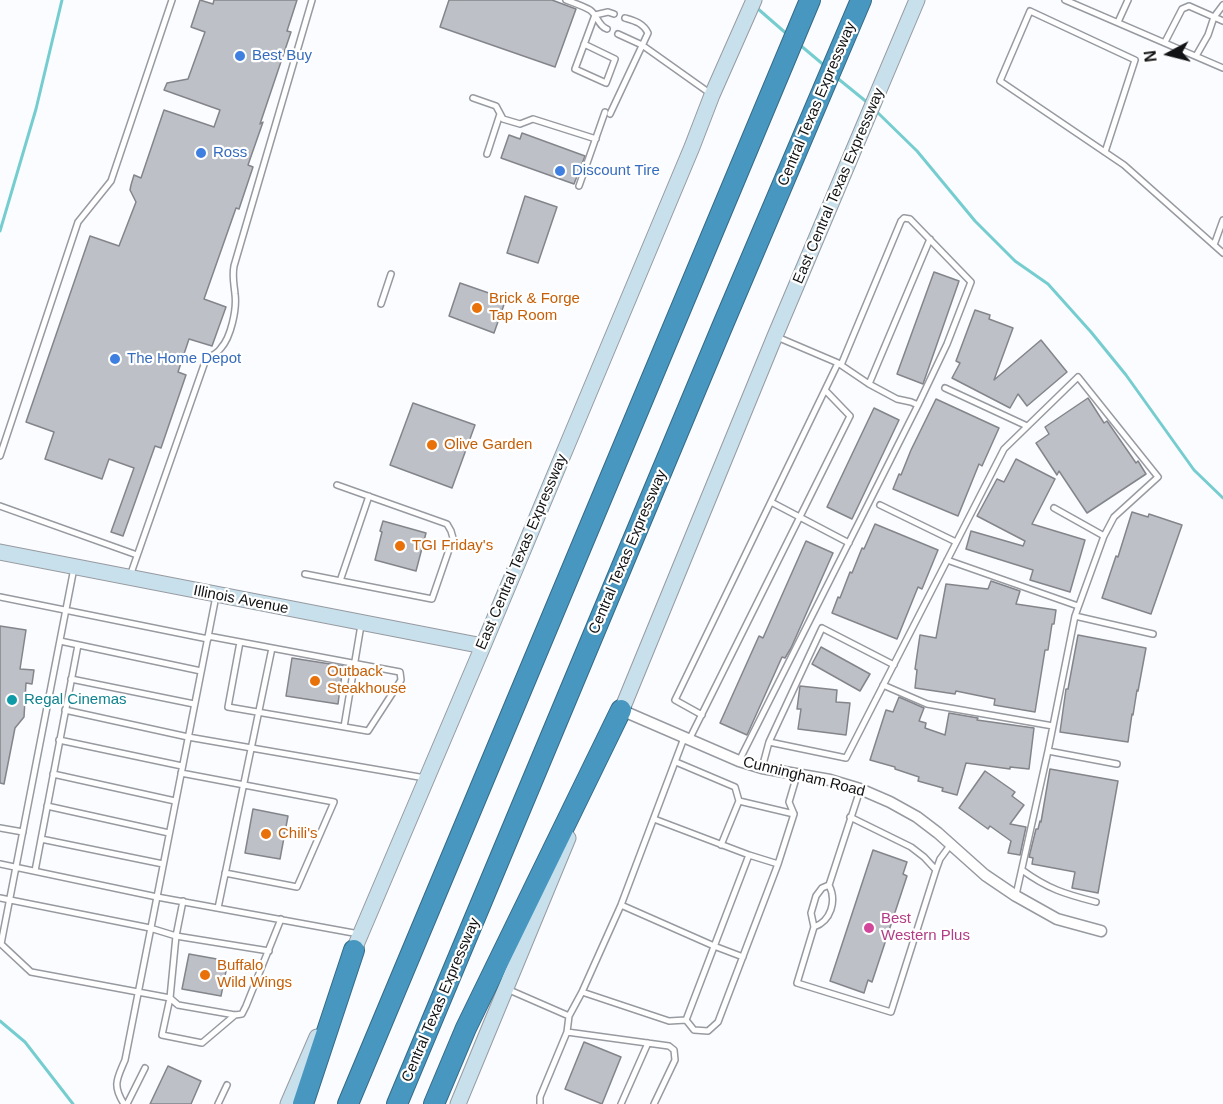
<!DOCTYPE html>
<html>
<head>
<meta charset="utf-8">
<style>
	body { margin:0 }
	#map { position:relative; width:1223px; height:1104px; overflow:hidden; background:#fafcff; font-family:Helvetica,sans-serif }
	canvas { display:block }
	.north { position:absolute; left:1139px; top:24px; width:60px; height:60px; -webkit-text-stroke:4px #fff; paint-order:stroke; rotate:263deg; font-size:16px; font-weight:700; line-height:24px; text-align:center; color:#121314 }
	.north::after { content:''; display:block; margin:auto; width:21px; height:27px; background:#121314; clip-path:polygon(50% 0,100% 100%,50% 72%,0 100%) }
</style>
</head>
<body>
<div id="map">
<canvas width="1223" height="1104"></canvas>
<div class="north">N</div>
</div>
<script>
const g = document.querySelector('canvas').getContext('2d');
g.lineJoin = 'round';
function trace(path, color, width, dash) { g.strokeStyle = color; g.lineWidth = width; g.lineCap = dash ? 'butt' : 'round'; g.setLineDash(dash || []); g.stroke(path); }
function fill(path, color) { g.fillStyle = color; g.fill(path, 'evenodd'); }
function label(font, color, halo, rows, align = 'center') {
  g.font = font + ' Helvetica,sans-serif'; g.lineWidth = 4.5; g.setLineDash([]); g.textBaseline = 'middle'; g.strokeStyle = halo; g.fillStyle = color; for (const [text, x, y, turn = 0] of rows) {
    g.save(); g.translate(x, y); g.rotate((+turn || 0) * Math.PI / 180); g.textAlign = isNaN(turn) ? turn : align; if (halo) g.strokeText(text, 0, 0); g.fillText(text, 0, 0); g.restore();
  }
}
trace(new Path2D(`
	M757 8 788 35
	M800 45 825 66
	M836 77 868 103
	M875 110 917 151 975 221 1015 261 1048 284 1091 332 1126 375 1194 470 1223 498
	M0 231 36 109 62 0
	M0 1021 25 1042 73 1104`), '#76cdcf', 3);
const building = new Path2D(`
	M200 0 213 4 214 0H297L287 31 291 32 260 124 263 122 248 165 253 167 239 209 236 208 204 299 226 307 212 346 189 339 178 372 186 375 161 448 155 446 123 536 111 532 134 468 109 459 102 479 45 459 54 432 26 422 90 236 119 246 136 202 130 190 131 185 134 175 141 178 164 110 214 127 220 110 164 90 167 83 188 79 205 32 191 27Z
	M449 0H552L576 9 555 67 440 27Z
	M522 133 585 156 574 184 501 158 509 135 520 139Z
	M525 196 557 207 538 263 507 253Z
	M934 272 959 281 923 384 897 374Z
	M460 283 506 299 494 333 449 316Z
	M975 310 990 315 989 319 1013 328 994 380 1041 340 1067 372 1027 406 1018 394 1010 408 952 378 960 363 956 361Z
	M1088 398 1104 423 1107 421 1136 463 1138 461 1146 474 1087 513 1059 471 1057 475 1036 443 1049 434 1045 427Z
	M936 399 999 428 982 466 979 464 958 516 893 489 899 474 901 475 911 450Z
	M413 403 475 425 452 488 390 465Z
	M874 408 899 420 852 519 827 507Z
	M1016 459 1055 479 1032 524 1085 540 1070 592 1030 580 1033 570 966 549 971 531 1023 546 1025 541 977 516 997 479 1004 482Z
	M1132 512 1148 517 1149 514 1182 525 1151 614 1102 598 1116 556 1118 557Z
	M383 521 426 533 416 571 375 560 382 532 380 531Z
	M875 524 938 550 922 589 918 587 897 639 832 613 838 597 840 598 850 572 852 573 862 548 864 549Z
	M806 541 833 553 791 648 785 658 782 657 747 735 720 723 759 636 763 638Z
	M991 581 1020 591 1016 604 1056 610 1054 624H1052L1048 650H1045L1035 712 994 705 995 699 956 691 955 694 915 688 917 670 915 669 920 635 936 638 946 584 988 589Z
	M0 626 26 630 20 669 34 670 32 684 26 683 24 717 15 728 4 784 0 783Z
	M1078 635 1146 648 1138 691 1137 690 1133 715 1132 714 1128 742 1060 732 1066 689H1068Z
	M821 647 870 674 860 691 812 664Z
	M292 658 343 666 338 704 286 696Z
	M800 686 837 690 836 702 850 703 846 735 798 729 801 709H797Z
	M899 697 924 708 919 721 926 723 925 728 945 735 949 713 978 718 977 720 1034 728 1029 769 1010 767V769L966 763 957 795 942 791 943 788 918 781 919 777 895 769V767L870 760 886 710 893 712Z
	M1050 769 1118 781 1098 893 1072 888 1075 872 1032 864 1033 858 1029 857 1036 829H1038L1040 821 1041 822Z
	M985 771 1015 792 1012 796 1024 805 1010 824 1026 827 1020 855 1008 853 1011 841 990 826 988 829 959 808Z
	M253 809 288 816 280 859 245 853Z
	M873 850 907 862 903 874 907 876 872 982 868 980 864 993 830 981Z
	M189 954 228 961 221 996 182 989Z
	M584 1042 621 1057 602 1104 565 1089Z
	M168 1066 201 1081 191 1104H150Z`);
fill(building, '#bdc0c6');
trace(building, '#83858b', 1.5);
const lane = new Path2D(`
	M566 0C574 3 583 6 590 10 598 16 598 26 607 29
	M1065 0 1223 68
	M1223 5 1214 17 1223 21
	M595 15 608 12 614 14
	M1118 22 1128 0
	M618 34 642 45 711 94
	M1165 42 1182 9 1189 6 1214 17 1208 35 1196 56
	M584 44 615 59 606 83 575 69 595 15
	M473 98 496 106 503 119 520 124 533 119 596 139
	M610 114 648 33C643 23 635 21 625 18
	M1105 152 1135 60 1030 11 1000 81 1124 165 1223 253
	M487 154 500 114
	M579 186 605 112
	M1214 245 1223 220
	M381 304 391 274
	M777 337 838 363 869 384 897 399 911 402 918 405
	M869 384 930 239
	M945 388 1027 426
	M0 456 78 222 111 181 172 0
	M771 502 849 543
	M880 505 956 542
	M0 506 137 555
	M1054 508 1104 536
	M947 560 1078 606
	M305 574 432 599 453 538 451 531 447 524 337 485
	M130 576 206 359C212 356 218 353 221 348 231 337 237 309 235 294 234 283 232 277 234 266L312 0
	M340 581 369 496
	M0 597 208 639
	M1075 616 1153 634
	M208 636 400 672 401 680 368 731 228 707 240 642
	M60 641 201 671
	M71 679 194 704
	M883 685 927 704 1053 726
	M65 710 188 737 425 778
	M702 715 675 700 838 363
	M344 727 361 625
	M59 740 182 766
	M689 740 850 416 825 390
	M769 742 846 758 1004 449 1078 377 1158 477 1114 517 1104 536 1075 616 1048 751 1016 895
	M1048 751 1117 764
	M739 761 918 405 947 344 971 282 910 219 904 218 901 221 841 365
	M676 762 735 787 739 801
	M762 768 769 742 822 628 894 665
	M181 773 334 802 297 887 225 873
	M53 774 175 801
	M47 806 169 833
	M850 817 911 847 924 857 936 870
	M654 819 749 855 778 864 794 814 789 802 797 775
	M0 828 23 832
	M41 839 163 864
	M721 845 739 801 794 814
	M0 864 157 897 359 934
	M1022 870C1048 889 1065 894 1096 902
	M35 871 78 645
	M829 885 860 790
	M0 898 150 928 176 936 269 951
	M183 901 176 936 170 998 162 1035 202 1043 235 1015
	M621 905 714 946 743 957
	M218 908 272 648
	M814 927C831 921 837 901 829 885L822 888 816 896 811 913 814 927 797 983 891 1012 936 870 940 859 951 844
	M0 943 31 972 170 998 178 1005 235 1015 242 1014 246 1006 281 919
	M1 944 74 568
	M507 989 569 1016 567 1032 540 1097V1104
	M582 992 669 1021 686 1020 749 855
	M569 1016 582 992 621 905 684 738
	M686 1020 694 1030 708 1031 718 1022 778 864
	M567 1032 669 1046 674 1050 675 1060 654 1104
	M124 1104C112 1085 117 1079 125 1060L216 596
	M127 1104 145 1068
	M218 1104 227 1085
	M621 1104 648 1043`);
const street = new Path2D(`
	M621 710 739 761 762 768 830 780 860 789 890 802 917 817 938 833 985 875 1016 896 1057 919 1101 931`);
const secondary = new Path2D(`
	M0 552 483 646
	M618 719 775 336 917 0
	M350 959 483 646 692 147 712 95 754 0
	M288 1104 317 1037
	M458 1104 568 838`);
const highway = new Path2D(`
	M303 1104 354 950
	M348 1104 810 0
	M397 1104 722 327 861 0
	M434 1104 466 1028 621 710`);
trace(lane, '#979aa0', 8);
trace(street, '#979aa0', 13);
trace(secondary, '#979aa0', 17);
trace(highway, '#356984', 22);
trace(lane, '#fff', 5);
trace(street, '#fff', 10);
trace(secondary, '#c8e0ec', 15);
trace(highway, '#4897c0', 20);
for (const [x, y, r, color] of [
	[240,56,6,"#3f7fe0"],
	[201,153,6,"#3f7fe0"],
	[560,171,6,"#3f7fe0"],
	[477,308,6,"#e8710a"],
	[115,359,6,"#3f7fe0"],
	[432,445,6,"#e8710a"],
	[400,546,6,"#e8710a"],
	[315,681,6,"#e8710a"],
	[12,700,6,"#0f9aa8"],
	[266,834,6,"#e8710a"],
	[869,928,6,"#d1479c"],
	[205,975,6,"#e8710a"]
]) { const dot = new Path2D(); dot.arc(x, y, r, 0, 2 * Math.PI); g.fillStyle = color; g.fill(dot); trace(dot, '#fff', 2); }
label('15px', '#366cbe', '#fff', [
	["Best Buy",252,56],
	["Ross",213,153],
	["Discount Tire",572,171],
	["The Home Depot",127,359]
], 'left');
label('15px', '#121314', '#fff', [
	["Central Texas Expressway",817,104,-67],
	["East Central Texas Expressway",839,186,-67],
	["East Central Texas Expressway",522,552,-67],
	["Central Texas Expressway",628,552,-67],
	["Illinois Avenue",241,600,11],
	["Cunningham Road",804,777,14],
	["Central Texas Expressway",441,1000,-67]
]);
label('15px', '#c56008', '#fff', [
	["Brick & Forge",489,299],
	["Tap Room",489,316],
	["Olive Garden",444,445],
	["TGI Friday's",412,546],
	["Outback",327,672],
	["Steakhouse",327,689],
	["Chili's",278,834],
	["Buffalo",217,966],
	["Wild Wings",217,983]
], 'left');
label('15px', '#0d838f', '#fff', [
	["Regal Cinemas",24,700]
], 'left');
label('15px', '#b23c85', '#fff', [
	["Best",881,919],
	["Western Plus",881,936]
], 'left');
</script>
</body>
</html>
